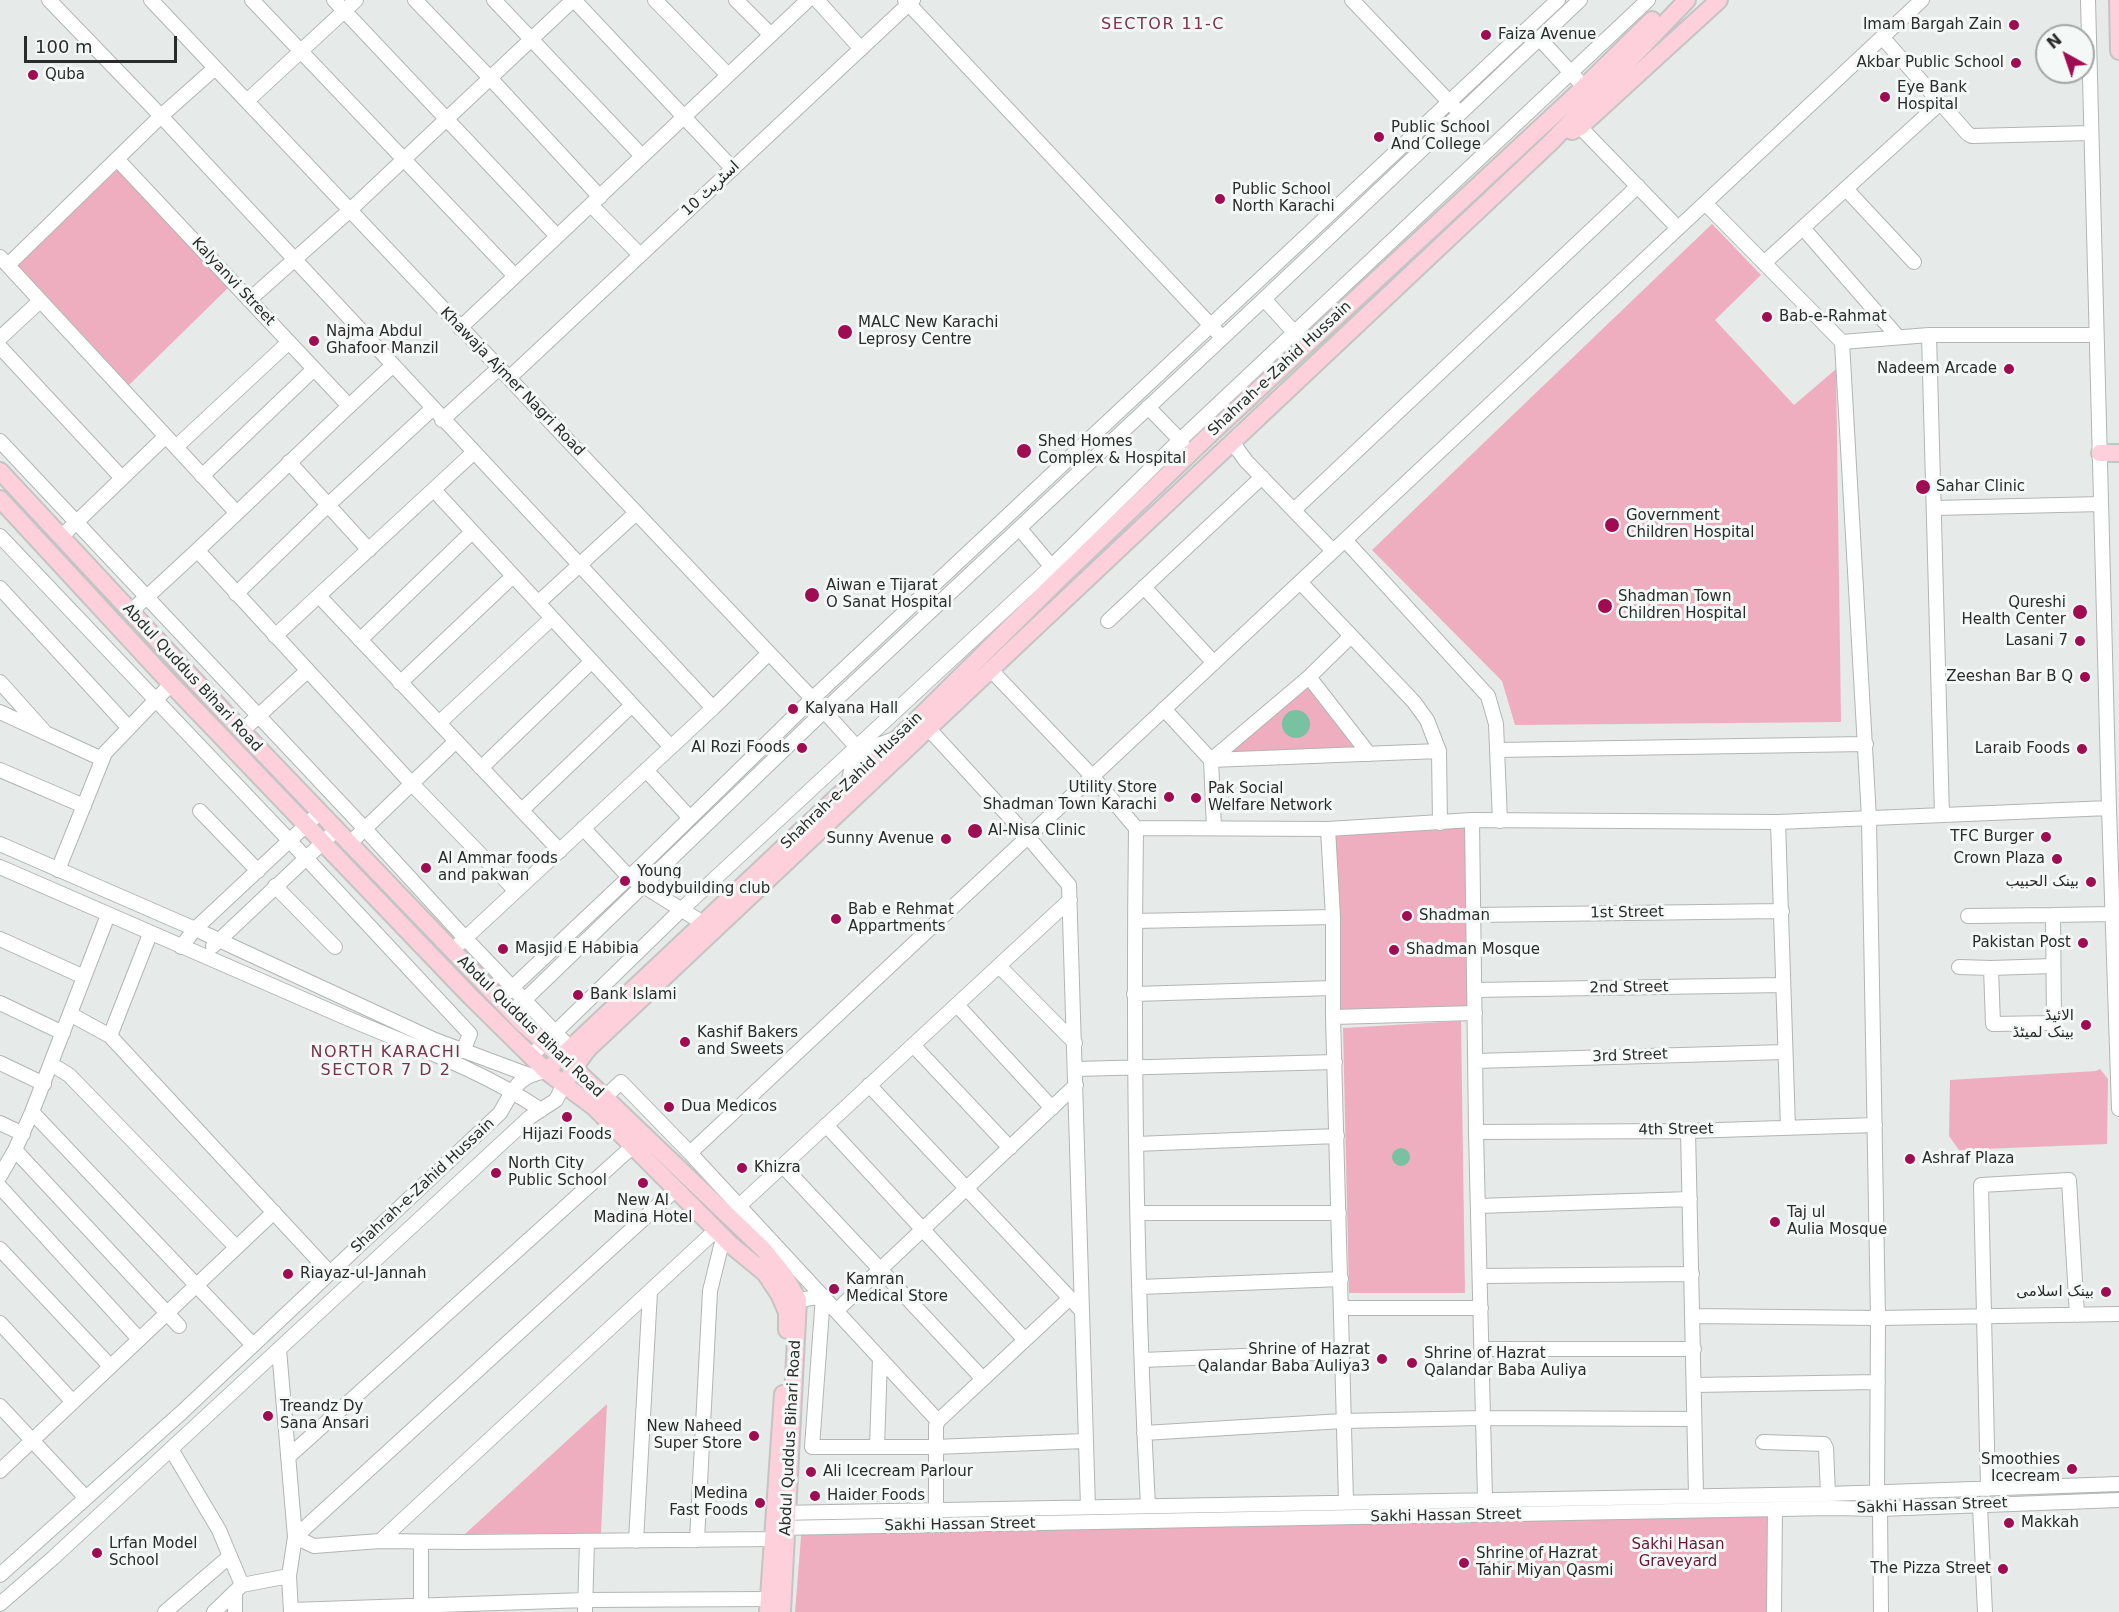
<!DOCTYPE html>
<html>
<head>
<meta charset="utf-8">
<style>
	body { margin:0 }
	#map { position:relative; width:2119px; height:1612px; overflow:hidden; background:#e6eae8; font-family:"DejaVu Sans",sans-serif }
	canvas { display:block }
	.north { position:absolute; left:2035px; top:24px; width:60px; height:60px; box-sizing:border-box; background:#f4f8f6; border:2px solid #a3a6a5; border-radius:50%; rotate:320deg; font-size:16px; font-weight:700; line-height:24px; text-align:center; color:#2a2c2b }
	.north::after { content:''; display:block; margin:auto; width:21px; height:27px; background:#a00c51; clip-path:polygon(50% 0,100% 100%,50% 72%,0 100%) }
	.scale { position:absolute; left:24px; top:36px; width:153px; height:27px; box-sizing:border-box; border:3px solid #2a2c2b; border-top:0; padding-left:8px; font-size:18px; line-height:21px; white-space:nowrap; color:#2a2c2b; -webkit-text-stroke:4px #f4f8f6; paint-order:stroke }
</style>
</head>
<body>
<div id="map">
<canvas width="2119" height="1612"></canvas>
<div class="north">N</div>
<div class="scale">100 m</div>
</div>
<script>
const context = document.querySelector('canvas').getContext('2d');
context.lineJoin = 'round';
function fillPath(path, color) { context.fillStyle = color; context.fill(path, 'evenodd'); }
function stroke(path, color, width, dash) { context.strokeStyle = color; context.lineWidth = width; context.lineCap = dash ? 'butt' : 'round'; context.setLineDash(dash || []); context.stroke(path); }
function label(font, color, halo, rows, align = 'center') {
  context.font = font + ' "DejaVu Sans","Noto Naskh Arabic",sans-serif'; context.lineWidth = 6; context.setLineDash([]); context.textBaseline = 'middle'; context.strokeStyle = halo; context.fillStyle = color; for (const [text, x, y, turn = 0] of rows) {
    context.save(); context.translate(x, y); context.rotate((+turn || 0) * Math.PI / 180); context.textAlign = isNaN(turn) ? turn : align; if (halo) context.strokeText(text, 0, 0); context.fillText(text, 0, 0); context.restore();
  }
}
fillPath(new Path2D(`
	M117,170l112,117 -100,98 -111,-120z
	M1712,224l49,51 -46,45 79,85 42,-36 5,353 -326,3 -13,-44 -130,-131z
	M1309,677l60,77 -158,6z
	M1472,820l3,193 -142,4 -5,-188z
	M1461,1021l4,272h-116l-6,-265z
	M2100,1069l8,10 -1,65 -148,6 -10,-14 1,-56 146,-9z
	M607,1404l-6,129 -136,1z
	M1775,1493l-1,119h-979l8,-100z`), '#efaebf');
fillPath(new Path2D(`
	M1282 724a14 14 0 1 1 28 0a14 14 0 1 1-28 0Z
	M1392 1157a9 9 0 1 1 18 0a9 9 0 1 1-18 0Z`), '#78c2a1');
const minor = new Path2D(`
	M49,0l112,116 552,592
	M151,0l673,711 48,53
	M252,0l262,275
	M334,0l223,236
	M415,0l76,79 109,118
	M494,0l148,156
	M574,0l159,169
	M655,0l73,75
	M736,0l35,35
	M817,0l44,49
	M905,0l312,332
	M1352,0l103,108
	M2088,0l21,808 10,301
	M1882,37l86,97 4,2 119,-3
	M1539,38l45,49
	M247,101l109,-101
	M1580,127l98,101
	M117,159l232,247
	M1846,189l68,73
	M1705,203l137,139 27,476 9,500 -1,174 3,17 1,103
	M591,205l49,50
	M1803,228l95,109
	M0,257l236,255
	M1764,263l176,-160
	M8,265l153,-149 54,-48
	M1264,299l37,41
	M249,300l100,-89 224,-211
	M460,328l348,-328
	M1929,335l13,480
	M0,338l40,-37
	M1842,342l87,-7h167
	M0,347l122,131
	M509,378l404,-378
	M1148,407l32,33 4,8
	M442,420l57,-52
	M0,441l365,388 100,109 111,116
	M1233,443l13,18 87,90
	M176,447l113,-105
	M289,462l80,88
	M202,476l112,-107
	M434,490l237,257
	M1935,508l166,-4
	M1294,510l344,-324
	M1020,529l37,44
	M0,536l306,322 164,176 -7,17
	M61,537l105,-101
	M1345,540l143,156 8,28 4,97
	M198,551l214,233 104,107
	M1300,582l114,120 13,18 12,31 1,72
	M1144,587l70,76
	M0,588l129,140
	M236,594l92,-89 104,-96
	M319,596l241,255
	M538,603l98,-90
	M130,612c90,-80 174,-165 262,-246
	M1108,621l154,-144
	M275,636l198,-183
	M360,640l112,-108
	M990,669l102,107 44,52 192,1 144,-9 306,2 331,-14
	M1309,677l60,77
	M0,682l43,48
	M400,683l113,-107
	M1164,709l47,51 228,-9
	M0,712l102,47
	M439,723l113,-105
	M928,728l100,109 41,48 19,622
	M242,731l65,-60
	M856,747l19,-1 22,-8
	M1497,750l369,-6
	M481,768l111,-107
	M0,770l84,36
	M646,770l44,48
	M847,789l9,-42
	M522,810l110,-105
	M200,811l58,60
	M1472,820l4,312 9,367
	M1778,822l10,306
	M583,828l46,49 74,46
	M1136,828c-3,226 0,452 12,678
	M1214,828l-3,-68 98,-83 42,-41
	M1328,829l5,88v100l13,485
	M0,844l195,85 240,111 94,35
	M349,844l107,-103
	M0,867c116,51 233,101 349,152 66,28 133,51 192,91
	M58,870l47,-117 66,-69
	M275,886l60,61
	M1473,915l309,-4
	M1968,916l85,-1
	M1135,921l198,-4
	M0,939l84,38
	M460,943l253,-235 55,-54
	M213,946l123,-116
	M181,947l14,-18 124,-116
	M999,966l76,77
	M1959,967l32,1 2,56 61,-1 -1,-108 59,-1
	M1991,968l62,-2
	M1474,990l309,-5
	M1134,994l199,-6
	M500,999l142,-134 170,-166 746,-699
	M0,1003l63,30
	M957,1005l95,103
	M512,1012l312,-301 440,-412 316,-299
	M70,1014l40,22 220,237
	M1333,1017l142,-4
	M110,1036l40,-102
	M913,1045l97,103
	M531,1056l151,-147 370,-343 128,-126 468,-440
	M1475,1061l310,-9
	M0,1063l44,21
	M51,1064l18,11 167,172
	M1076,1069l259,-7
	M869,1085l213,226
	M604,1098l17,-16 69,71 248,268 -2,5v84
	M32,1112l221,233
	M0,1123l23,11
	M826,1125l199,215
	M1688,1131l8,364
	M1476,1132l212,-1 187,-6
	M1136,1144l201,-8
	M15,1150l164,176
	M690,1153l1232,-1153
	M783,1166l200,213
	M0,1176l15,-26 17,-38 76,-197
	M0,1187l139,152
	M739,1206l331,-306
	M1478,1206l212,-7
	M1138,1213h201
	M0,1249l110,117
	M1480,1276l212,-2
	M1140,1287l201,-8
	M788,1302l35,-6 -11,151h123l150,-6
	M1342,1308h139
	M836,1311l240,-226
	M1693,1316l185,2 241,-4
	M0,1323l73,79
	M279,1349l16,188 -6,39 2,36
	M1482,1349h212
	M1142,1360l201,-8
	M1694,1385l184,-3
	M0,1406l86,92
	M938,1421l132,-123
	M1144,1433l199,-12 139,-3 211,1
	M1763,1442l61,2 2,4 2,46
	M877,1447l3,-89
	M171,1449l48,81 23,55 47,-9
	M288,1457l345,-311
	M0,1471l274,-259
	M1988,1489l-7,-304 88,-5 8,135
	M1980,1506l5,106
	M777,1513l1051,-19 291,-10
	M777,1528l1055,-20 48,1 239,-9
	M295,1537l381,-348
	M295,1537l19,9 66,-5 83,1 310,-3
	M697,1540l13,-249 13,-53
	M380,1541l336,-311
	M636,1541l14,-249
	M0,1575l181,-162 319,-300c15,-25 16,-36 46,-42
	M235,1592v20
	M0,1604l53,-46 477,-441 26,-17 8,-16
	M291,1610l295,-10 183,-1
	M165,1612l65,-56
	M214,1612l28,-27
	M421,1612v-70
	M585,1612l2,-71
	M1774,1612l1,-103`);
const major = new Path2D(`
	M2118,0l1,51
	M1572,131l8,-4 139,-127
	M2100,453h19
	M0,471l242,260 281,293 52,45 188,180 21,26 14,25 -16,312
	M0,499l171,185 300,313 75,74 48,36 137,138 34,28 14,21 8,18v18
	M546,1071l326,-307 188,-186 146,-140 378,-351 68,-67
	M564,1084c9,-12 15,-25 25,-36l961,-905 137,-143
	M768,1612l15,-218`);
stroke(minor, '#b1b5b3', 16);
stroke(major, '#c3c4c4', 20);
stroke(minor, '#fff', 14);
stroke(major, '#fdd0dc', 16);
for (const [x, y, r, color] of [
	[2014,25,6,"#a00c51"],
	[1486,35,6,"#a00c51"],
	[2016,63,6,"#a00c51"],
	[33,75,6,"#a00c51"],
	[1885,97,6,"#a00c51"],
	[1379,137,6,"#a00c51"],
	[1220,199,6,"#a00c51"],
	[1767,317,6,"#a00c51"],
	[845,332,8,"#a00c51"],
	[314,341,6,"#a00c51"],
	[2009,369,6,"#a00c51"],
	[1024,451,8,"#a00c51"],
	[1923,487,8,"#a00c51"],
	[1612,525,8,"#a00c51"],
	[812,595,8,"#a00c51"],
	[1605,606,8,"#a00c51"],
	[2080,612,8,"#a00c51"],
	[2080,641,6,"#a00c51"],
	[2085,677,6,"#a00c51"],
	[793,709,6,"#a00c51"],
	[802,748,6,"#a00c51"],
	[2082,749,6,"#a00c51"],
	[1169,797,6,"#a00c51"],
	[1196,798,6,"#a00c51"],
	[975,831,8,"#a00c51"],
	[2046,837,6,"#a00c51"],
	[946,839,6,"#a00c51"],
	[2057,859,6,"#a00c51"],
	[426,868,6,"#a00c51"],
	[625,881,6,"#a00c51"],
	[2091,882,6,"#a00c51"],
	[1407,916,6,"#a00c51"],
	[836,919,6,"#a00c51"],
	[2083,943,6,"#a00c51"],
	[503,949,6,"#a00c51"],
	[1394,950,6,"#a00c51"],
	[578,995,6,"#a00c51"],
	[2086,1025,6,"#a00c51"],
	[685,1042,6,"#a00c51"],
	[669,1107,6,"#a00c51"],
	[567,1117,6,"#a00c51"],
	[1910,1159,6,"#a00c51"],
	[742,1168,6,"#a00c51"],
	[496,1173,6,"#a00c51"],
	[643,1183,6,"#a00c51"],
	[1775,1222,6,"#a00c51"],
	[288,1274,6,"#a00c51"],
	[834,1289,6,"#a00c51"],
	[2106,1292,6,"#a00c51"],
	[1382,1359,6,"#a00c51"],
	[1412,1363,6,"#a00c51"],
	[268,1416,6,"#a00c51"],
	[754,1436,6,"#a00c51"],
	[2072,1469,6,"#a00c51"],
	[811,1472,6,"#a00c51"],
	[815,1496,6,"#a00c51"],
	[760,1503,6,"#a00c51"],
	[2009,1523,6,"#a00c51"],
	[97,1553,6,"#a00c51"],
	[1464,1563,6,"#a00c51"],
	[2003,1569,6,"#a00c51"]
]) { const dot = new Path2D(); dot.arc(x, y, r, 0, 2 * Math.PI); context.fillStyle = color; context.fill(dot); stroke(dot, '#f4f8f6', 2); }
label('15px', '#2a2c2b', '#f4f8f6', [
	["Imam Bargah Zain",2002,25,"right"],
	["Faiza Avenue",1498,35],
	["Akbar Public School",2004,63,"right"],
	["Quba",45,75],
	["Eye Bank",1897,88],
	["Hospital",1897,105],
	["Public School",1391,128],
	["And College",1391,145],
	["Public School",1232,190],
	["North Karachi",1232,207],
	["Bab-e-Rahmat",1779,317],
	["MALC New Karachi",858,323],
	["Leprosy Centre",858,340],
	["Najma Abdul",326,332],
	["Ghafoor Manzil",326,349],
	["Nadeem Arcade",1997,369,"right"],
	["Shed Homes",1038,442],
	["Complex & Hospital",1038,459],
	["Sahar Clinic",1936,487],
	["Government",1626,516],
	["Children Hospital",1626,533],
	["Aiwan e Tijarat",826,586],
	["O Sanat Hospital",826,603],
	["Shadman Town",1618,597],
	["Children Hospital",1618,614],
	["Qureshi",2066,603,"right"],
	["Health Center",2066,620,"right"],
	["Lasani 7",2068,641,"right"],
	["Zeeshan Bar B Q",2073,677,"right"],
	["Kalyana Hall",805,709],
	["Al Rozi Foods",790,748,"right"],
	["Laraib Foods",2070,749,"right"],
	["Utility Store",1157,788,"right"],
	["Shadman Town Karachi",1157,805,"right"],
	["Pak Social",1208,789],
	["Welfare Network",1208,806],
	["Al-Nisa Clinic",988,831],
	["TFC Burger",2034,837,"right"],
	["Sunny Avenue",934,839,"right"],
	["Al Ammar foods",438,859],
	["and pakwan",438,876],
	["Crown Plaza",2045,859,"right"],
	["Young",637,872],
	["bodybuilding club",637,889],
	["بينک الحبيب",2079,882,"right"],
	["Bab e Rehmat",848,910],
	["Appartments",848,927],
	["Shadman",1419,916],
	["Pakistan Post",2071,943,"right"],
	["Masjid E Habibia",515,949],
	["Shadman Mosque",1406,950],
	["Bank lslami",590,995],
	["الائیڈ",2074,1016,"right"],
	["بینک لمیٹڈ",2074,1033,"right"],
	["Kashif Bakers",697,1033],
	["and Sweets",697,1050],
	["Dua Medicos",681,1107],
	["Hijazi Foods",567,1135,"center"],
	["Ashraf Plaza",1922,1159],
	["North City",508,1164],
	["Public School",508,1181],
	["Khizra",754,1168],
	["New Al",643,1201,"center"],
	["Madina Hotel",643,1218,"center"],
	["Taj ul",1787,1213],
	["Aulia Mosque",1787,1230],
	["Riayaz-ul-Jannah",300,1274],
	["Kamran",846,1280],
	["Medical Store",846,1297],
	["بینک اسلامی",2094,1292,"right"],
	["Shrine of Hazrat",1370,1350,"right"],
	["Qalandar Baba Auliya3",1370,1367,"right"],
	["Shrine of Hazrat",1424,1354],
	["Qalandar Baba Auliya",1424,1371],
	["Treandz Dy",280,1407],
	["Sana Ansari",280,1424],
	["New Naheed",742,1427,"right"],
	["Super Store",742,1444,"right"],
	["Smoothies",2060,1460,"right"],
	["Icecream",2060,1477,"right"],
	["Ali Icecream Parlour",823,1472],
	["Medina",748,1494,"right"],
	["Fast Foods",748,1511,"right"],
	["Haider Foods",827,1496],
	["Makkah",2021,1523],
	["Lrfan Model",109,1544],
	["School",109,1561],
	["Shrine of Hazrat",1476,1554],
	["Tahir Miyan Qasmi",1476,1571],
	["The Pizza Street",1991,1569,"right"]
], 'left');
label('15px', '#2a2c2b', '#f4f8f6', [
	["اسٹریٹ 10",711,189,-43],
	["Kalyanvi Street",233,282,47],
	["Shahrah-e-Zahid Hussain",1280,369,-43],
	["Khawaja Ajmer Nagri Road",512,382,46],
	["Abdul Quddus Bihari Road",192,678,47],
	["Shahrah-e-Zahid Hussain",852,781,-44],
	["1st Street",1627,913,-1],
	["2nd Street",1629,988,-1],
	["Abdul Quddus Bihari Road",530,1027,44],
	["3rd Street",1630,1056,-2],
	["4th Street",1676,1130,-1],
	["Shahrah-e-Zahid Hussain",423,1186,-43],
	["Abdul Quddus Bihari Road",791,1438,-87],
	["Sakhi Hassan Street",1932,1506,-2],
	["Sakhi Hassan Street",1446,1516,-1],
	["Sakhi Hassan Street",960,1525,-1]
]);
label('15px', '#6a1737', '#f4f8f6', [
	["Sakhi Hasan",1678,1545],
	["Graveyard",1678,1562]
]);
context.letterSpacing = '1.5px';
label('16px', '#79334a', '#f4f8f6', [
	["SECTOR 11-C",1163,25],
	["NORTH KARACHI",386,1053],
	["SECTOR 7 D 2",386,1071]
]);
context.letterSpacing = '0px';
</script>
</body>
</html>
